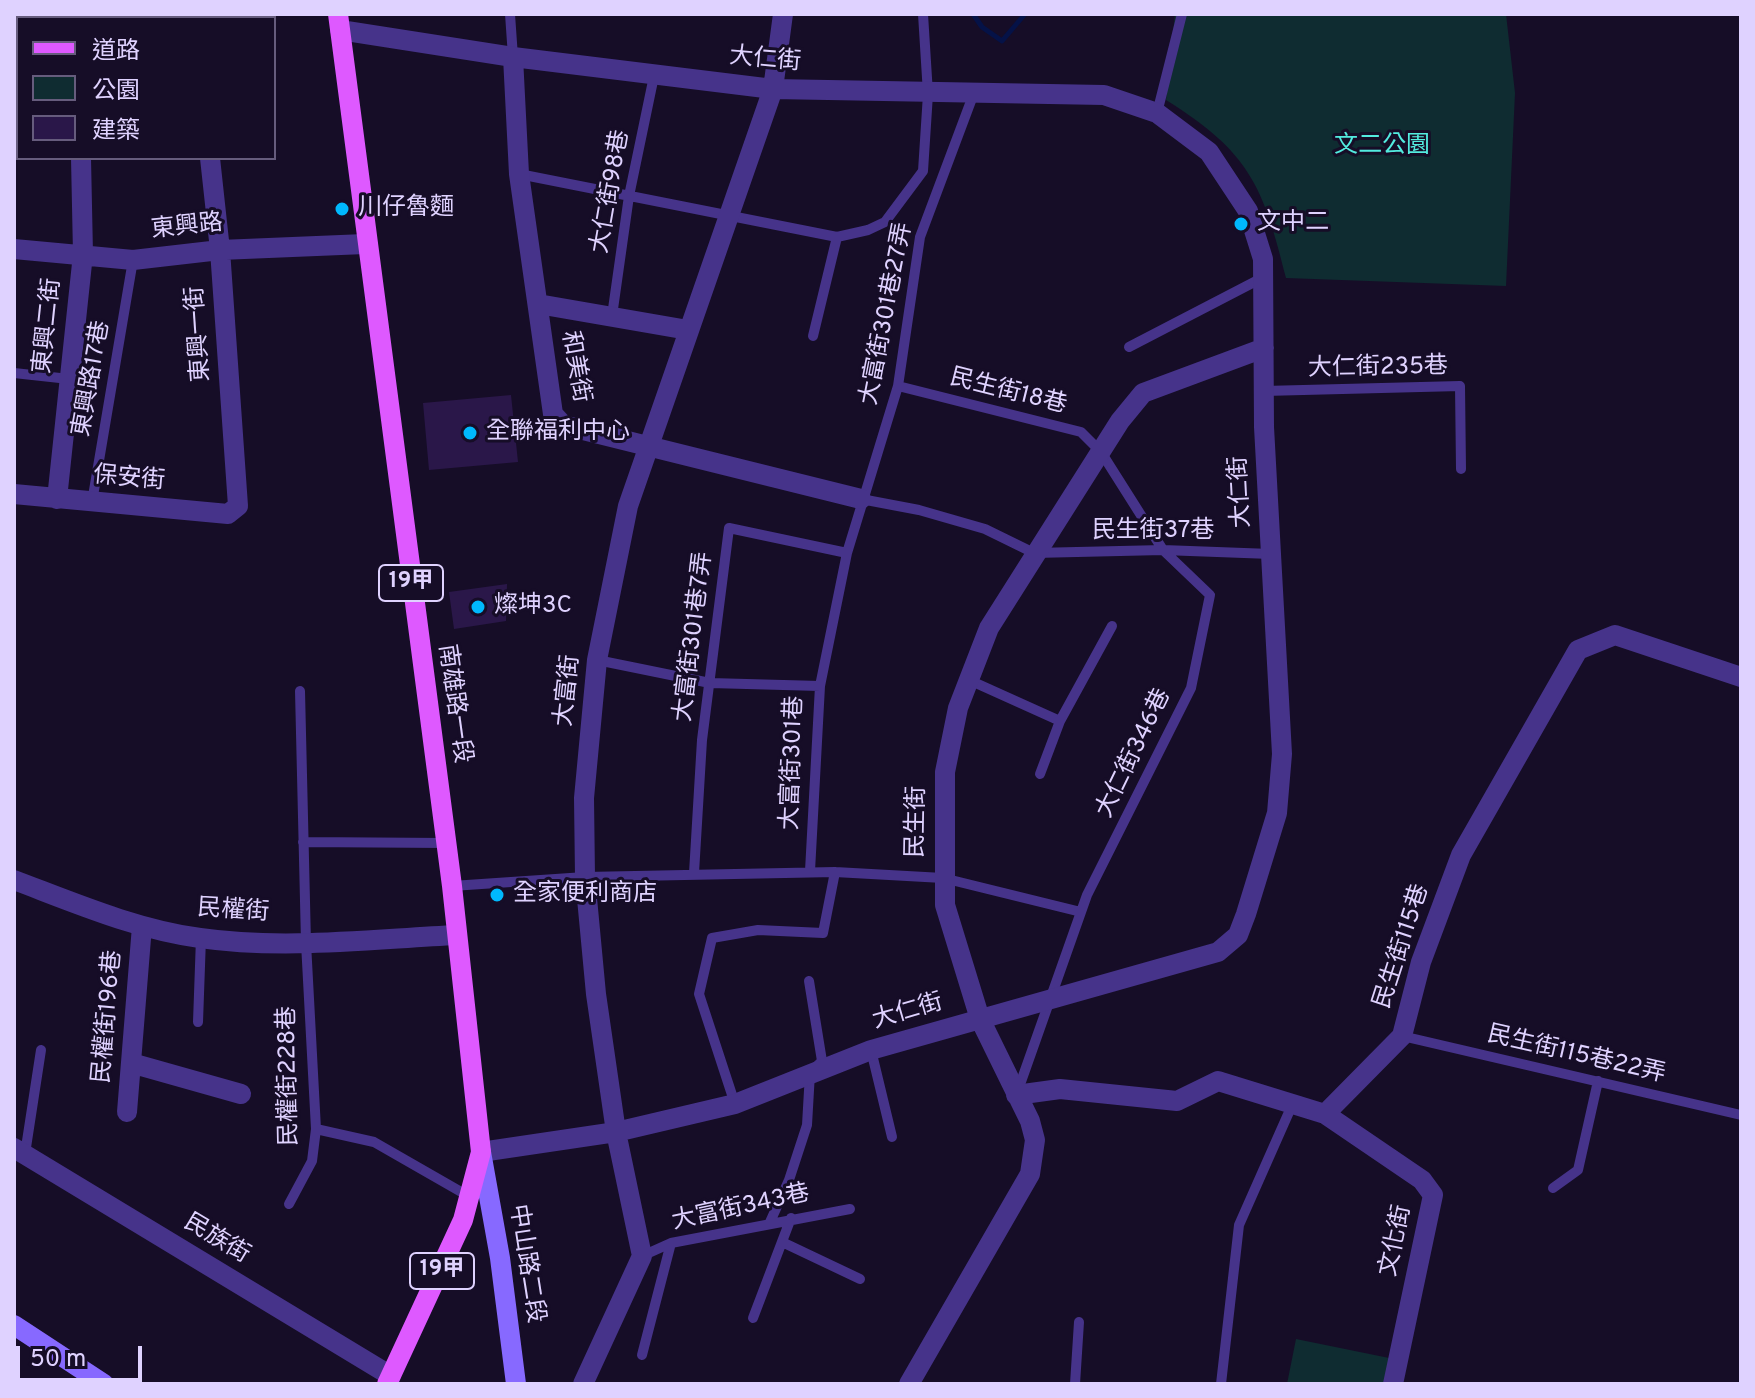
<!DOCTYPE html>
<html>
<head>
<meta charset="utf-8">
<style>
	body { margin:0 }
	#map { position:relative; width:1755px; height:1398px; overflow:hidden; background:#160d27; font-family:Overpass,"Noto Sans TC",sans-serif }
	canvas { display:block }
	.frame { position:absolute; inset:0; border:16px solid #dfd2ff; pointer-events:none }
	.legend { position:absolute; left:16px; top:16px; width:260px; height:144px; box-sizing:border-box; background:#160d27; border:2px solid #665c7d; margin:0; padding:10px 14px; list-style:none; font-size:24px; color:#dfd2ff }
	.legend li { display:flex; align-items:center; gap:16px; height:40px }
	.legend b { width:40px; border:2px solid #665c7d }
	.scale { position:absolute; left:16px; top:1346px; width:126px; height:36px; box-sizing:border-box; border:4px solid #dfd2ff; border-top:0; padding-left:10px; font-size:24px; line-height:28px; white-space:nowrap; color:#dfd2ff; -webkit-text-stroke:6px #160d27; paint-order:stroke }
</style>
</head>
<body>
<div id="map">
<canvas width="1755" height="1398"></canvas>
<div class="frame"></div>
<ul class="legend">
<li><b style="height:10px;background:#de59ff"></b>道路</li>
<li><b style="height:22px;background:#0f2c31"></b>公園</li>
<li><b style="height:22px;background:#2a1749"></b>建築</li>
</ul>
<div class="scale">50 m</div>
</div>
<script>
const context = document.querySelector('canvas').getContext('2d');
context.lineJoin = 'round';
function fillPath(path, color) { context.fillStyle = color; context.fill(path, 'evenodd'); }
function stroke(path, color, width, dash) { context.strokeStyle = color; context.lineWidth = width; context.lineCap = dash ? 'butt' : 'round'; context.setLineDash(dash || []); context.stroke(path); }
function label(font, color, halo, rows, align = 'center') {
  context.font = font + ' Overpass,"Noto Sans TC",sans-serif'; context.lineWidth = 6; context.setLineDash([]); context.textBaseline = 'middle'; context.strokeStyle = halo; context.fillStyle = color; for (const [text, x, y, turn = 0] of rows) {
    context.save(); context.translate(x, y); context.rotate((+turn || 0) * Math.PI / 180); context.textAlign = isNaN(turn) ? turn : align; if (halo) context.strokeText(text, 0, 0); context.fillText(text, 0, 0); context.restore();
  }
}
fillPath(new Path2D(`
	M1175,14h331l9,79 -9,193 -220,-8c-23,-93 -37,-126 -120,-178z
	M1296,1339l98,20 -5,25h-102z`), '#0f2c31');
stroke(new Path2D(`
	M973,14l9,13 20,14 23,-27`), '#051247', 5);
fillPath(new Path2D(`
	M511,395l7,67 -89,8 -6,-67z
	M507,584l-1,37 -52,8 -5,-37z`), '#2a1749');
stroke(new Path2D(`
	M510,14l3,43
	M178,18l1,-4
	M14,40h4
	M1157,113l25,-99
	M14,130h4
	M519,174l318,63 31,-7 17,-8 38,-51 5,-77 -5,-80
	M612,316l17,-120 25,-120
	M813,336l24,-99
	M1129,347l133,-69
	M14,373l55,6
	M898,386l183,46 20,20 62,98 47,45 -19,93 -104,207 -70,198
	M1264,391l196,-5 1,83
	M861,499l58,11 66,19 49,24 129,-3 108,4
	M92,502l41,-242
	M597,660l113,23 110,3 -10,185
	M969,680l91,41 52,-95
	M820,686l27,-133 51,-167 22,-149 54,-144
	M1040,774l20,-53
	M303,842l143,1
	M694,873l8,-133 27,-212 118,25
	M452,886l133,-9 250,-5 108,6 138,34
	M198,1022l3,-84
	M1402,1036l339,79
	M871,1050l21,87
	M735,1104l-36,-110 13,-56 46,-8 65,3 12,-61
	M316,1129l58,13 96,55
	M25,1154l16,-104
	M1553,1188l25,-18 20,-89
	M289,1204l23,-43 4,-32 -10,-186 -6,-252
	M770,1222l19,-42 18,-55 3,-52 12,-12 -13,-80
	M782,1242l78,37
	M642,1256l29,-13 179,-34
	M753,1318l38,-100
	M642,1355l29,-112
	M1075,1384l4,-62
	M1221,1384l18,-159 54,-122`), '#46338a', 10);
stroke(new Path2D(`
	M76,14v4
	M194,14v4
	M340,30l173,27 260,32 331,6 53,18 52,39 39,59 15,48 1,168 18,327 -5,59 -31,101 -8,21 -20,17 -347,98 -136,54 -119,28 -135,20
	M513,57l6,117 34,240 10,11 298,74
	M14,249l119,11 87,-10 145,-6
	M538,304l150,26
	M14,494l214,20 10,-8 -18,-256 -10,-92
	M57,499l26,-245 -2,-96
	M14,880c61,23 121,49 186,58 84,12 172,1 257,-3
	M131,1063l110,31
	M1016,1095l44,-6 117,12 41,-20 107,33 97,66 11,15 -40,189
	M127,1112l15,-186
	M1325,1114l77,-78 19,-74 40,-107 117,-205 37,-15 126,42
	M14,1148l377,228
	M583,1384l59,-128 -26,-124 -20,-138 -11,-117 -1,-79 13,-138 31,-154 145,-417 10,-75
	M909,1384l121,-210 5,-34 -5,-19 -50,-102 -35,-114v-133l13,-64 31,-80 131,-207 23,-28 121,-45`), '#46338a', 20);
stroke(new Path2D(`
	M481,1152l19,106 16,126
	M14,1325l90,59`), '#8769ff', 20);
stroke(new Path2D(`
	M338,14l114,872 29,266 -18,68 -76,164`), '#de59ff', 20);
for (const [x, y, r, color] of [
	[342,209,8,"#00b8fd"],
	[1241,224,8,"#00b8fd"],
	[470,433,8,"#00b8fd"],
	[478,607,8,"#00b8fd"],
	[497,895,8,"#00b8fd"]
]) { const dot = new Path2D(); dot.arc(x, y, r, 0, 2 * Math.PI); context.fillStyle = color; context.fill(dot); stroke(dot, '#160d27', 3); }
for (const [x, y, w] of [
	[411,583,64],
	[442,1271,64]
]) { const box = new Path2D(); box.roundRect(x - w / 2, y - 18, w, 36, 6); context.fillStyle = '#160d27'; context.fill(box); stroke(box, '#dfd2ff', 2); }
label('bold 22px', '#dfd2ff', null, [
	["19甲",411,583],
	["19甲",442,1271]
]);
label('24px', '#dfd2ff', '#160d27', [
	["大仁街",765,61,5],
	["大仁街98巷",612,192,-80],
	["東興路",187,228,-6],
	["大富街301巷27弄",888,314,-79],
	["東興二街",49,326,-84],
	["東興一街",200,334,-94],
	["和美街",574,367,80],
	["大仁街235巷",1378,369,-1],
	["東興路17巷",93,379,-80],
	["民生街18巷",1008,393,14],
	["保安街",129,480,5],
	["大仁街",1242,492,-93],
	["民生街37巷",1153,532],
	["大富街301巷7弄",695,637,-83],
	["大富街",569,691,-84],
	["南雄路一段",453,704,82],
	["大仁街346巷",1135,754,-64],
	["大富街301巷",794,763,-88],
	["民生街",918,822,-89],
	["民權街",233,912,4],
	["民生街115巷",1403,947,-72],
	["大仁街",908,1013,-16],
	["民權街196巷",109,1017,-85],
	["民生街115巷22弄",1576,1056,13],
	["民權街228巷",290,1076,-91],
	["大富街343巷",741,1209,-12],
	["民族街",216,1240,31],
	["文化街",1397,1241,-78],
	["中山路二段",525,1264,81]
]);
label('24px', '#53ebdf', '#160d27', [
	["文二公園",1382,147]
]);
label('24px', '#dfd2ff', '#160d27', [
	["川仔魯麵",358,209],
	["文中二",1257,224],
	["全聯福利中心",486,433],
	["燦坤3C",494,607],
	["全家便利商店",513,895]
], 'left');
</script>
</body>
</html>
